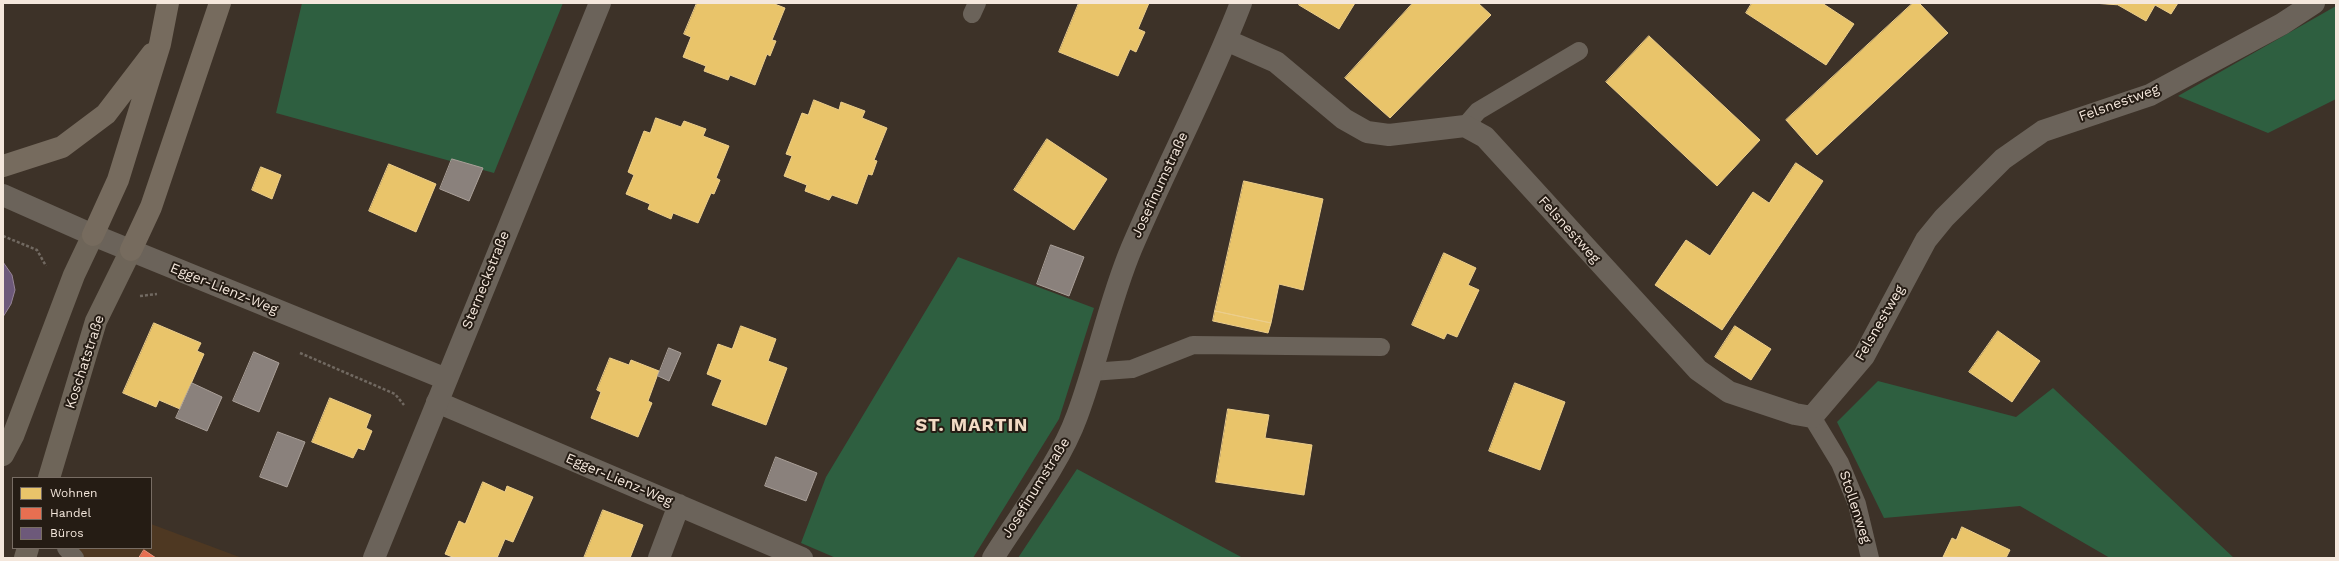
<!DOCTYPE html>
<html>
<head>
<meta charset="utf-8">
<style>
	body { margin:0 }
	#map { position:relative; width:2339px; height:561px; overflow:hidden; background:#3d3228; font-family:"Work Sans",sans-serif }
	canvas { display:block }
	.frame { position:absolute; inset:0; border:4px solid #f4e7dc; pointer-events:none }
	.legend { position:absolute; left:12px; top:477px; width:140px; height:72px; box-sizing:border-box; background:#251c14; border:1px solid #786d64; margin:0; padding:5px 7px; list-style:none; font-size:12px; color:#f4e7dc }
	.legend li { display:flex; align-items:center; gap:8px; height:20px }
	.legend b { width:20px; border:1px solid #786d64 }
</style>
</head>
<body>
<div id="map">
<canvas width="2339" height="561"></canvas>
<div class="frame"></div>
<ul class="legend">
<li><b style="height:11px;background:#e9c46a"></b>Wohnen</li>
<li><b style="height:11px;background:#e76f51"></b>Handel</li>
<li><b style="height:11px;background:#6d597a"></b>Büros</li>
</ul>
</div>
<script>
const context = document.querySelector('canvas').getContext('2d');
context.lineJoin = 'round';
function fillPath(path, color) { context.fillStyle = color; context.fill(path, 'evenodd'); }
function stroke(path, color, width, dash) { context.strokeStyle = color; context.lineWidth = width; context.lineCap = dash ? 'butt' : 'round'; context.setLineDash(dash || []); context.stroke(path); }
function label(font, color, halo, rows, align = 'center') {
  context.font = font + ' "Work Sans",sans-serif'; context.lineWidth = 4; context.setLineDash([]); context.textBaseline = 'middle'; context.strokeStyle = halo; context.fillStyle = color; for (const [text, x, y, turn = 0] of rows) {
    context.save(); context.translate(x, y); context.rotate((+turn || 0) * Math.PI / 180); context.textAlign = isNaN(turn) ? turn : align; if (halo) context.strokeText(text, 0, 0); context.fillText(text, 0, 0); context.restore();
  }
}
fillPath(new Path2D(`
	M151,524l91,34h-170l4,-10h75z`), '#4e3822');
fillPath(new Path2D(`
	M302,3h261l-69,170 -218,-60z
	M2336,6v93l-68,34 -90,-37z
	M958,257l136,51 -35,111 -86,139h-137l-35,-15 25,-66z
	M1878,381l138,36 37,-29 181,170h-124l-90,-52 -136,12 -47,-96z
	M1077,469l166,89h-225z`), '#2e5f40');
const homes = new Path2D(`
	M697,3h75l13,5 -13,32 4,1 -6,15 -3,-2 -12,31 -25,-10 -2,5 -24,-9 2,-5 -23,-9 8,-20 -7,-3z
	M1079,3h70l-11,26 7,3 -9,20 -6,-3 -12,27 -59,-24z
	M1300,3h55l-16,26 -40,-24z
	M1413,3h65l13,12 -101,103 -45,-40z
	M1752,3h70l32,21 -28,41 -80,-52z
	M1913,3h6l29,30 -131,122 -31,-35z
	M2093,3h85l-7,11 -16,-9 -9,16 -28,-16z
	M1649,36l111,104 -43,46 -111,-104z
	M814,100l25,10 2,-8 24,9 -3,7 25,10 -13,32 3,1 -5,14 -4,-1 -11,30 -25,-9 -3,5 -24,-9 2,-6 -23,-9 8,-20 -6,-2 16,-41 6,2z
	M656,118l25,9 3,-6 22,8 -3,7 26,10 -13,32 4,2 -6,14 -3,-1 -13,30 -25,-10 -2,6 -23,-10 2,-5 -24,-10 8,-19 -6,-3 16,-41 6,2z
	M1047,139l60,40 -33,51 -60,-40z
	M1796,163l27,18 -101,149 -67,-45 31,-45 24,16 43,-64 16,11z
	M389,164l47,20 -20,48 -47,-21z
	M261,167l20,8 -9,24 -20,-9z
	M1244,181l79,18 -20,91 -24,-6 -8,39 -56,-12z
	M1444,253l32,15 -8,17 11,5 -22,47 -10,-4 -3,6 -32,-14z
	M1215,311l56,12 -3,10 -55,-12z
	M154,323l47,20 -4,8 7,3 -24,55 -21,-9 -3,7 -33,-14z
	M741,326l35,13 -8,22 19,7 -21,57 -54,-20 10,-25 -15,-6 11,-30 14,5z
	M1735,326l36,23 -20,31 -36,-23z
	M1998,331l42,30 -28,41 -43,-30z
	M610,358l19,7 2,-5 28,11 -11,30 4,2 -14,34 -47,-19 10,-26 -4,-2z
	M1515,383l50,19 -25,68 -51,-19z
	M330,398l41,17 -5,13 6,3 -8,19 -6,-2 -5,10 -41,-16z
	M1228,409l41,6 -4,23 47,7 -8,50 -88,-13z
	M483,482l22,10 2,-6 26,11 -20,45 -8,-3 -8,19h-42l-10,-4 14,-33 6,3z
	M603,510l40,15 -13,33h-46z
	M1962,527l48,23 -4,8 -63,-1 9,-19 4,2z`);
fillPath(homes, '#e9c46a');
stroke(homes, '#ecce8c', 1);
const shops = new Path2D(`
	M144,550l12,8h-17z`);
fillPath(shops, '#e76f51');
stroke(shops, '#eb937b', 1);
const offices = new Path2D(`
	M3,262l9,13 3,15 -4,14 -8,13z`);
fillPath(offices, '#6d597a');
stroke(offices, '#968497', 1);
const industry = new Path2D(`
	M452,159l31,9 -14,33 -29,-12z
	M1051,245l33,12 -15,39 -32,-12z
	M669,348l12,5 -12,28 -11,-5z
	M254,352l25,11 -20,49 -26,-11z
	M192,383l30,14 -15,34 -31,-13z
	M278,432l27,10 -18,45 -27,-10z
	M776,457l41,16 -11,28 -41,-15z`);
fillPath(industry, '#8a817c');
stroke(industry, '#aaa099', 1);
stroke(new Path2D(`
	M3,236l34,14 9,16
	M140,296l17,-2
	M300,353l95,41 9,11`), '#716961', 2.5, [3, 2]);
stroke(new Path2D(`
	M972,14l5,-11
	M1465,126l13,-15 101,-60
	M1092,372l40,-3 61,-24 188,2
	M1812,417l28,46 17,41 13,54
	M66,548l9,10`), '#6b635a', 18);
stroke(new Path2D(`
	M1226,40l50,22 68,57 23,13 22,3 76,-9 20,11 213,233 31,22 66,22 17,3 52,-61 62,-116 18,-22 59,-59 40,-28 107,-36 132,-71 32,-21
	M437,402l365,156
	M659,558l20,-53
	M993,558c27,-43 67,-95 84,-142 21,-56 32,-115 55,-169 35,-82 77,-161 109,-244`), '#6b635a', 22);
stroke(new Path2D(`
	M3,195l90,40 353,144
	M374,558l226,-555`), '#6b635a', 22);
stroke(new Path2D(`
	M3,455l10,-19 61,-161 19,-40
	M49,478l47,-157 35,-71
	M25,558l3,-10`), '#6e6559', 22);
stroke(new Path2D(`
	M3,166l59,-19 44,-33 46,-60
	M93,235l25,-55 42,-136 8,-41
	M131,250l20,-43 69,-204`), '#766b5e', 22);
label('14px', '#f4e7dc', '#251c14', [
	["Felsnestweg",2119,103,-20],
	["Josefinumstraße",1160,185,-65],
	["Felsnestweg",1569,230,48],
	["Sterneckstraße",486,280,-68],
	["Egger-Lienz-Weg",224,289,22],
	["Felsnestweg",1880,323,-60],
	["Koschatstraße",85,362,-72],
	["Egger-Lienz-Weg",619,480,23],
	["Josefinumstraße",1036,488,-58],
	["Stollenweg",1855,507,72]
]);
context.letterSpacing = '1px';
label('bold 18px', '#f2dac4', '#251c14', [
	["ST. MARTIN",972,426]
]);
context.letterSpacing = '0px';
</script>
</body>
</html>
